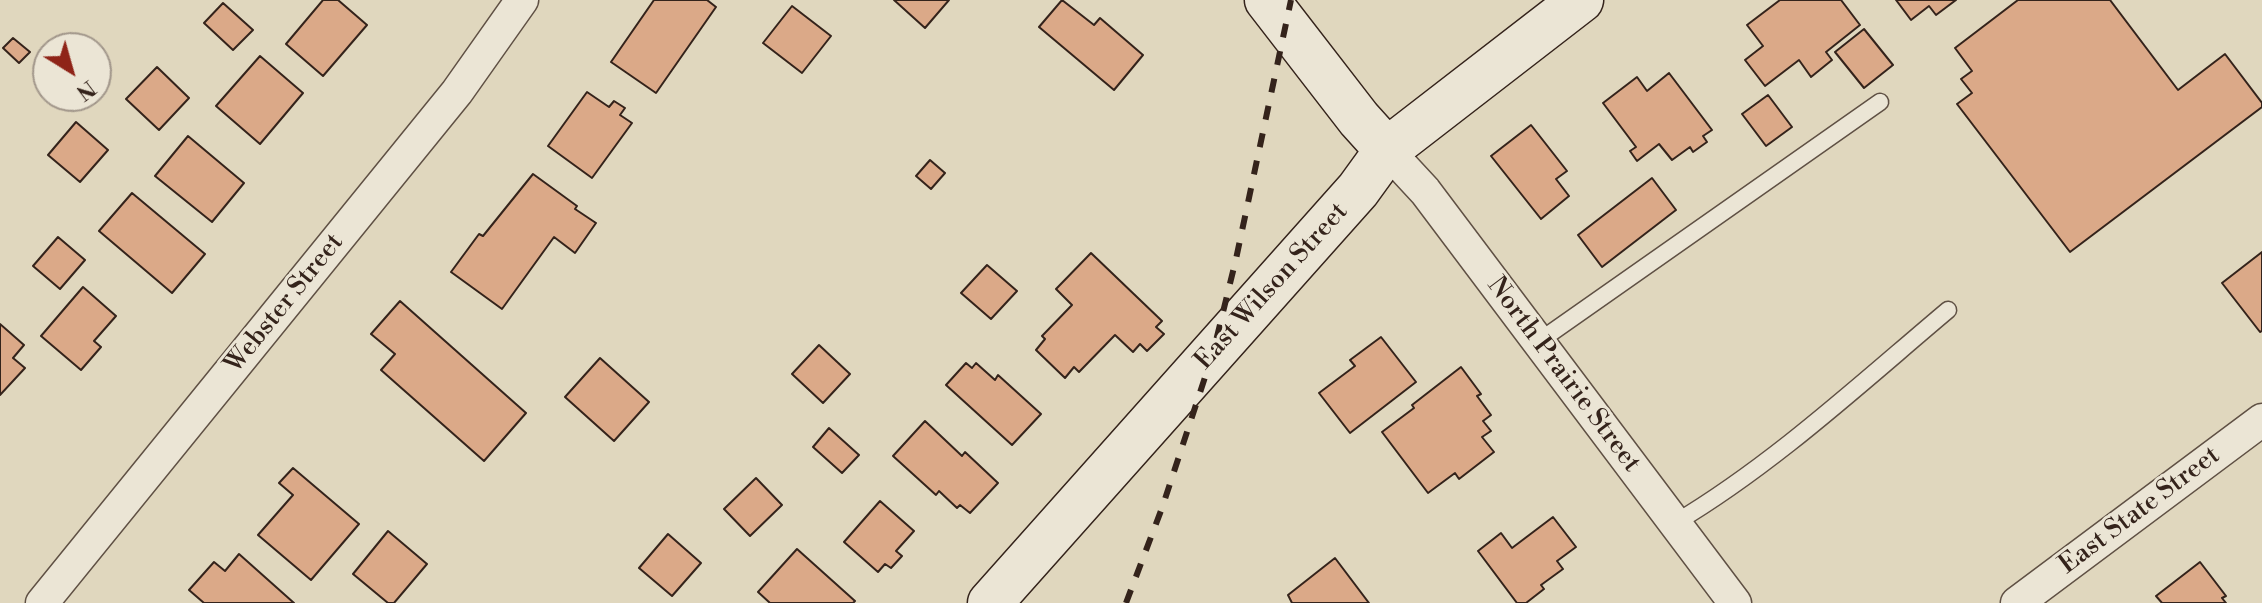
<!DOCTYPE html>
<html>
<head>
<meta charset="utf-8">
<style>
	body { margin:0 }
	#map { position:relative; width:2262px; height:603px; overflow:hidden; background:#e0d7be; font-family:"Libre Bodoni",serif }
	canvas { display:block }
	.north { position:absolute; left:32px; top:32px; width:80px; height:80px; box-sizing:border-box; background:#ebe5d5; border:2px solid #a2978b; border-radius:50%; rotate:143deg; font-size:22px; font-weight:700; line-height:32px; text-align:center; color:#34231b }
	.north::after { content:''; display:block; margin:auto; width:28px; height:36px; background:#8f2418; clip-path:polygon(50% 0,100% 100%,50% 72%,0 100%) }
</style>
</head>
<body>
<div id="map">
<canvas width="2262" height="603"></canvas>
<div class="north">N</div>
</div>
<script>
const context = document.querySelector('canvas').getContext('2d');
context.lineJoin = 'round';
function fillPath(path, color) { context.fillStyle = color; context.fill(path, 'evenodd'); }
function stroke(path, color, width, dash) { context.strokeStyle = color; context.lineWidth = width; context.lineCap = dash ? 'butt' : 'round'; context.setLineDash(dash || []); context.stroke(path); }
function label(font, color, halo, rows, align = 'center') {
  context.font = font + ' "Libre Bodoni",serif'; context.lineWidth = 6; context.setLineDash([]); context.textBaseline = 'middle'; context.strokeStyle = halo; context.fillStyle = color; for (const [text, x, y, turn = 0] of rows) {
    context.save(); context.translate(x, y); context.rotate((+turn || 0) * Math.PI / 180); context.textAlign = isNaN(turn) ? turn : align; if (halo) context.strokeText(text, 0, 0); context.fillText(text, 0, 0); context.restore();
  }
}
const building = new Path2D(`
	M323,0h15l29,25 -44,51 -37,-32z
	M654,0h53l9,7 -60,86 -45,-31z
	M894,0h55l-24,28z
	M1062,0l32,25 6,-7 43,37 -29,35 -75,-63z
	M1780,0h61l19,25 -34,27 6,8 -21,17 -12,-17 -34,26 -20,-26 18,-14 -16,-21z
	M1896,0h60l-20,15 -7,-9 -18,14z
	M2018,0h92l68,90 47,-36 37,49v4l-192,145 -113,-148 15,-11 -11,-14 11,-8 -17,-23z
	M223,3l30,27 -20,20 -29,-27z
	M792,6l39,30 -29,37 -39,-30z
	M1864,29l29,36 -29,23 -29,-36z
	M13,38l17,14 -11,11 -16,-15z
	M260,56l43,37 -43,51 -44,-38z
	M157,67l32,31 -30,32 -33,-31z
	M1669,73l43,57 -9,6 4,6 -14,10 -3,-5 -18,13 -13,-16 -22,17 -7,-10 6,-4 -33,-44 34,-26 10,14z
	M587,92l22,15 5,-6 11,7 -5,7 12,8 -40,55 -44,-32z
	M1768,95l24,32 -26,19 -24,-32z
	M76,122l32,28 -28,32 -32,-27z
	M1531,125l36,46 -11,8 13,17 -28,23 -50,-63z
	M188,136l56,47 -32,39 -57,-46z
	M930,160l15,13 -14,16 -15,-13z
	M533,174l44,32 -2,3 21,14 -21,30 -21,-16 -52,72 -51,-37 28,-38 4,2z
	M1652,178l24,32 -74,57 -24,-32z
	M132,193l73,61 -33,39 -73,-62z
	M58,237l27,23 -25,29 -27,-23z
	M2262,252v79l-2,1 -38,-49z
	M1091,253l71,68 -6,6 8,7 -17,17 -7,-7 -7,8 -18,-17 -36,37 -5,-5 -9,11 -29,-28 9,-11 -3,-3 30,-31 -16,-16z
	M987,265l30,26 -26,28 -30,-26z
	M83,287l33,29 -22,25 7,6 -20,23 -40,-34z
	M400,301l126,112 -42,48 -103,-91 14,-16 -24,-20z
	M0,324l24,21 -11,13 12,10 -25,27z
	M1381,337l35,45 -66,51 -31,-40 36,-27 -5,-6z
	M819,345l31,29 -27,29 -31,-29z
	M600,358l49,44 -35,39 -49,-44z
	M966,363l6,5 4,-5 19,17 3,-5 43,39 -29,31 -66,-60z
	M1461,367l20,27 -4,2 14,19 -8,6 8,10 -9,6 12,15 -35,27 -4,-6 -27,20 -46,-61 32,-24 -2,-3z
	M925,421l37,35 3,-4 33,31 -28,30 -10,-8 -3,3 -18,-17 -3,4 -43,-39z
	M829,428l30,27 -17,18 -29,-26z
	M293,468l66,56 -48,56 -53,-45 35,-40 -14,-12z
	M756,478l26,27 -32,31 -26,-27z
	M880,501l34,30 -18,20 6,5 -11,12 -6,-4 -7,8 -34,-30z
	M1553,517l23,30 -19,14 6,8 -22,16 3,4 -18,14h-9l-39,-52 23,-18 11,15z
	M388,531l39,33 -33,39h-6l-35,-29z
	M668,534l33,29 -29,33 -33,-28z
	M797,549l58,52 -2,2h-83l-12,-11z
	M239,554l55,49h-90l-15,-13 25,-28 11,9z
	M1335,558l34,45h-77l-4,-8z
	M2200,562l26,34 -4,2 4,5h-64l-6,-7z`);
fillPath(building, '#dba988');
stroke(building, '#34231b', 2);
const lane = new Path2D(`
	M1538,342l342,-240
	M1675,523c99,-59 185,-139 273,-213`);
const street = new Path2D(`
	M1387,150l38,41 310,412
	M42,603l415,-511 65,-92
	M2017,603l245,-183`);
const secondary = new Path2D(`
	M1267,0l92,119 28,31
	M990,603l368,-413 29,-40 194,-150`);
stroke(lane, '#5f5044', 19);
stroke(street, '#5f5044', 35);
stroke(secondary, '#34231b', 47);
stroke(lane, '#ebe5d5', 16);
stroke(street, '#ebe5d5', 32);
stroke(secondary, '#ebe5d5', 44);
stroke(new Path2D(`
	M1126,603l36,-95 51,-155 23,-94 55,-259`), '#34231b', 6, [14, 14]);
label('26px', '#34231b', '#ebe5d5', [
	["East Wilson Street",1272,287,-48],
	["Webster Street",285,304,-51],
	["North Prairie Street",1563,375,53],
	["East State Street",2140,511,-37]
]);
</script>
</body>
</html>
